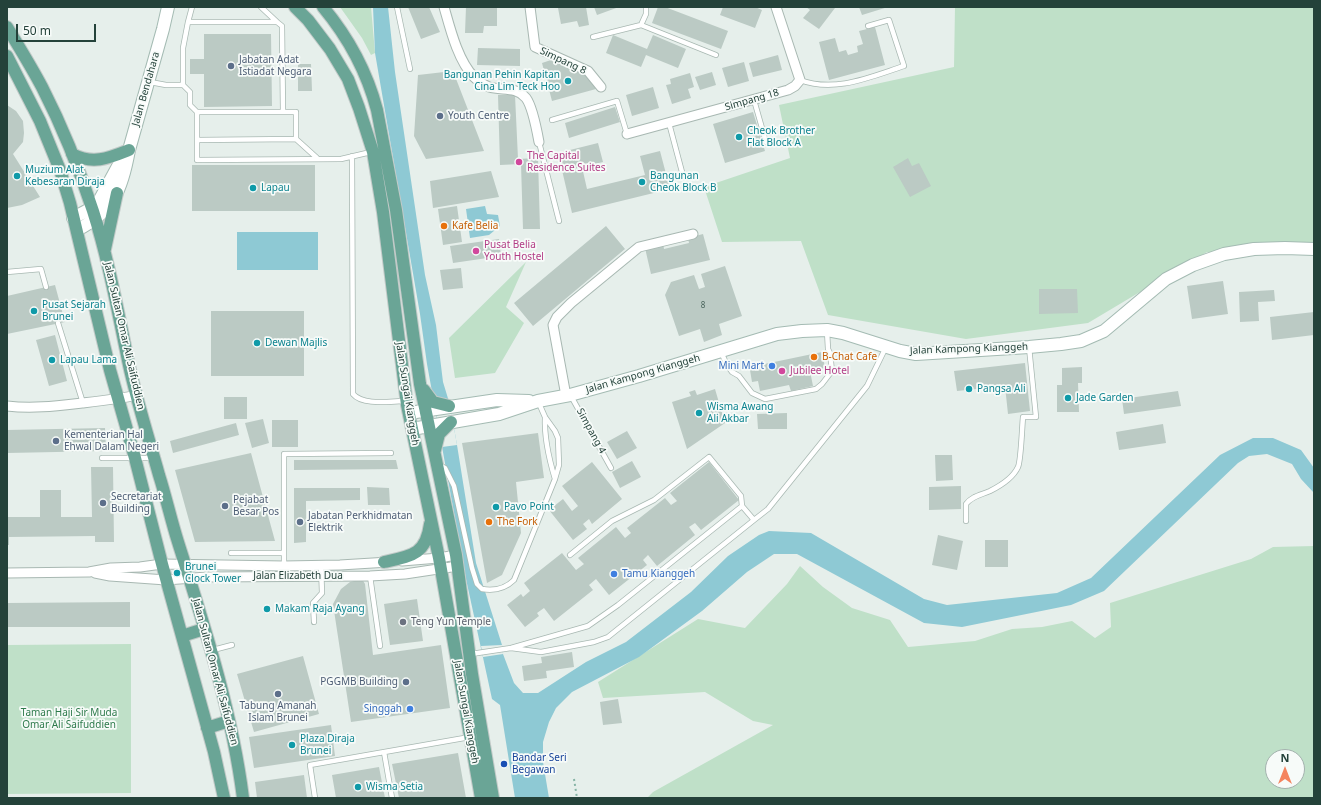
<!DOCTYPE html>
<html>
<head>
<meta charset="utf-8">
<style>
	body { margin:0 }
	#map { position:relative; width:1321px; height:805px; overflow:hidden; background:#e6efeb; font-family:"Noto Sans",sans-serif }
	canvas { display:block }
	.frame { position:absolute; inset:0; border:8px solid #24423a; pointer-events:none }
	.north { position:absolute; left:1265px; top:749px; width:40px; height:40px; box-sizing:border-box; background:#f7fbf9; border:1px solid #a3b1ad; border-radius:50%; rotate:0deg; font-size:11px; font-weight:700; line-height:16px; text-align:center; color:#24423a }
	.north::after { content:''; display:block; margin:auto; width:14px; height:18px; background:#f4845f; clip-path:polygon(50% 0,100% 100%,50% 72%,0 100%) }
	.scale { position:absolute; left:16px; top:24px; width:80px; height:18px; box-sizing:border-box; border:2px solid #24423a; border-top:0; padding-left:5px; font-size:12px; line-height:14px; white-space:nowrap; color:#24423a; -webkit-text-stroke:3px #f7fbf9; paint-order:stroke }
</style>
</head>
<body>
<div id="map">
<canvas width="1321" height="805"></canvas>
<div class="frame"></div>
<div class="north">N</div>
<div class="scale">50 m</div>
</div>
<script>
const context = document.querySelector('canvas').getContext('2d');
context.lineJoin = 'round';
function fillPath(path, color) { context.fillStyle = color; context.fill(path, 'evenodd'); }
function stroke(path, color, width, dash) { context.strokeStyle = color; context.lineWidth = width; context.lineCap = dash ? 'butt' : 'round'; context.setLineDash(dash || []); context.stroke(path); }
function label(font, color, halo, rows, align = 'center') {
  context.font = font + ' "Noto Sans",sans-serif'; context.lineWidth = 3.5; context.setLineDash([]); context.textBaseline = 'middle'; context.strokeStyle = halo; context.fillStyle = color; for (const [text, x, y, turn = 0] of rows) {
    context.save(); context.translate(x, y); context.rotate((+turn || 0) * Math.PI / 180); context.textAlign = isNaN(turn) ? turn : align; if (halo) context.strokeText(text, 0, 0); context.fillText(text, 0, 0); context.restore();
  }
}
fillPath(new Path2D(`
	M340,7h31l4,46 -4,2 -9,-17z
	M955,7h359v245h-107l-119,71 -122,16 -138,-24 -27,-74 -79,1 -18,-55 86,-29 -11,-53 175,-38z
	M526,262l-20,45 18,16 -29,50 -40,5 -6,-40z
	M1314,546v252h-667l6,-6 120,-67 -20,-4 -48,-29 -102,6 -5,-16 100,-63 47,9 42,-44 13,-18 23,21 29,21 38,12 18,27 67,-6 37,-12 30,-2 30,-6 23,17 16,-11 -1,-24 141,-44 22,-12zM1273,757h24v24h-24z
	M131,644v149l-124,1v-149z`), '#bfe0c8');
fillPath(new Path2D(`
	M373,7h15l7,65 30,203 11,50 7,57 7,23 7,40 19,118 26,82 1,9 11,29 9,10h15l48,-31 40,-20 65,-50 37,-36 31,-21 10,-4 42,2 113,66 23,6 110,-12 34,-15 129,-123 33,-17h20l28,12 13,18v25l-13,-14 -9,-15 -25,-10 -18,2 -11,7 -134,128 -33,14 -109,22 -38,-4 -127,-69h-23l-27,18 -45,39 -63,46 -67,35 -16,16 -7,14 -6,20v20l6,36h-34l-15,-93 -8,-6 -26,-120 -39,-215 -7,-50 -45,-261z
	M485,206l2,8 11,1 2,11 -11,9 -19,3 -4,-29z
	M237,232h81v38h-81z`), '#8ec9d4');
fillPath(new Path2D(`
	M450,405l7,40 -15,2 -7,-41z
	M502,645l1,9 -20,3 -2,-11z`), '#e6efeb');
fillPath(new Path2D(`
	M408,7h21l11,25 -19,7z
	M466,7h31v19h-13l-1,7h-18z
	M564,7h22l3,18 -10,2 -2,-6 -16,3 -3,-16z
	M594,7h25l-22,8z
	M658,7h7l63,24 -7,18 -69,-26z
	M723,7h32l7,3 -7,18 -35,-13z
	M806,7h28l1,1 -16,21 -16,-11 7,-8z
	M859,7h29l-26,8z
	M875,27l10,38 -56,15 -10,-38 16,-4 4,14 7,-2 2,5 10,-3 -1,-6 6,-2 -4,-13z
	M204,34h67l1,72 -68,1v-33h-14v-15h14z
	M613,35l34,14 6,-14 33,14 -8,19 -32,-13 -5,12 -35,-14z
	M478,48l42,1v17l-43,-1z
	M778,55l4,15 -29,7 -4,-14z
	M551,60l34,14 11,15 -44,12 -10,-38z
	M744,62l5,19 -21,6 -6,-19z
	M298,64h13l1,27h-14z
	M453,71l31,80 -58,8 -12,-23 4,-61z
	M712,72l4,13 -16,5 -5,-13z
	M690,73l4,14 -6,2 3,9 -19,6 -6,-19 5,-1 -1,-5z
	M653,87l6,21 -27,8 -6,-21z
	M498,95h17l3,64 20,-1 2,71h-17l-2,-65 -21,1z
	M7,105l9,6 7,10 1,12 -1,9 -10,12 27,43 -18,8 -15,3z
	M615,107l5,15 -51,16 -4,-15z
	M753,112l12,39 -40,12 -12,-39z
	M598,143l5,19 -21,5 5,22 58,-14 -5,-19 20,-5 10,38 -98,24 -14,-60z
	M908,158l4,8 7,-3 12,23 -21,11 -17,-30z
	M192,165h123v46h-123z
	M491,171l8,26 -66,11 -3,-27z
	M457,206l5,36 -19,3 -5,-36z
	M606,226l19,23 -92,77 -19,-23z
	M703,234l7,26 -59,14 -6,-26 18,-5 1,6 25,-6 -1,-5z
	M499,239l2,17 -48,7 -3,-17z
	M725,266l17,50 -23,8 3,11 -18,7 -4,-13 -21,7 -14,-41 6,-13 23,-7 5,14 6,-2 -4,-13z
	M461,268l2,20 -20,2 -3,-20z
	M1223,281l5,33 -36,5 -5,-33z
	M55,285l10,37 -58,12v-38z
	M1039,289h38l1,24 -39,1z
	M1274,290l1,11 -17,1 1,19 -19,1 -1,-30z
	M211,311h93v65h-93z
	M1314,312v23l-42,5 -2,-23z
	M55,335l12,46 -18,5 -13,-46z
	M822,352l3,16 -15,3 3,15 -22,5 -2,-6 -29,6 -2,-10 -6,1 -2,-12 5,-1v-3z
	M1025,363l5,48 -22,3 -3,-28 -48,5 -3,-20z
	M1082,367v16h-4l1,29h-22v-27h5v-17z
	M715,389l10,34 -38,26 -15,-47 19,-6 -2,-4 6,-2 2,5z
	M1178,391l3,15 -57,8 -2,-15z
	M224,397h23v22h-23z
	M787,413v16h-29l-1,-15z
	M263,419l6,24 -17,5 -7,-25z
	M272,420h26v27h-26z
	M236,423l3,12 -66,18 -3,-12z
	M1163,424l3,19 -47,7 -3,-18z
	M105,428l1,23 -99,2v-23z
	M627,431l10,17 -20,11 -10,-17z
	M538,433l6,45 -28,4 5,51 -19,42 -15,8 -25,-140z
	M251,453l24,88 -80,1 -20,-72z
	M935,455h17l1,25 -17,1z
	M294,460h102l2,9 -104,1z
	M632,461l9,16 -21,11 -8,-16z
	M592,462l30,37 -30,25 -3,-5 -6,5 4,5 -14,11 -24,-30 14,-11 9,12 6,-5 -16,-20z
	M709,462l30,38 -38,30 -6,-7 -6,4 6,8 -38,31 -9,-11 -5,5 4,5 -38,30 -13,-16 -7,6 4,5 -39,31 -10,-13 -7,5 2,3 -14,11 -18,-22 14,-11 2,3 7,-6 -6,-8 38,-30 14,17 8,-6 -6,-6 38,-31 9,11 6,-5 -4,-5 38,-30 6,7 6,-4 -7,-8z
	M91,467h22l1,75h-19v-6l-86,1v8h-2v-28h33v-27h21v27h31z
	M961,486v23l-32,1v-23z
	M367,487l22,1 1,17h-22z
	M294,488h66v12l-54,1v41l-12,1z
	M938,535l25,6 -6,29 -25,-5z
	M985,540h23v27h-23z
	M362,579l3,5 8,71 68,-10 9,63 -99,14 -18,-118 8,-15 9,-7z
	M417,599l6,42 -33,4 -6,-41z
	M130,602v25h-123v-24z
	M572,652l2,15 -28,4 1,7 -23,3 -2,-15 20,-3 -1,-6z
	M303,656l16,58 -65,18 -17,-58z
	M618,699l4,24 -19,2 -3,-23z
	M331,725l4,31 -81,12 -5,-31z
	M458,753l8,45h-67l-7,-34z
	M379,767l6,31h-49l-4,-23z
	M304,775l3,23h-50l-2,-16z`), '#bbcac4');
const service = new Path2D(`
	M261,7l16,15
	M397,7l13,62
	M188,22l4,-15
	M641,25l75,30
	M593,37l48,-12 5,-11v-7
	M800,80c35,13 70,-3 104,-14l-15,-46 -21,6
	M150,82l16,3h17v-37l5,-26h89l5,4 1,86
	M183,85l7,7v13l7,7h99v27
	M754,100l12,42
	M197,112v48l144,-1 30,-7
	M552,120l65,-19 10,33
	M669,123l13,49
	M197,140l99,-1 21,19
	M539,142l20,79
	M352,156l1,238c10,12 38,7 53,7
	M7,272l34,-3 5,18
	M58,323l25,80
	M721,352l6,13 5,7 7,4 13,17 13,6 51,-10 6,-5 10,-13 -2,-18 -2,-4 -1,-18
	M571,396l40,72
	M545,417c-1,21 4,42 10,62
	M102,458h52
	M439,465l6,3 9,18 18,82 5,16 5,5c12,2 23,0 32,-9l41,-101 4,-14 -1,-27 -3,-7 -10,-14 -7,-16
	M966,521v-17c6,-8 15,-9 24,-13 10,-5 23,-13 28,-24 3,-6 4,-40 5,-50h13l-7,-70
	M231,553h53
	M570,555l42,-34 42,-21 55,-43 32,39 1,10 12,14
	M370,576l10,70
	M284,577v-123l107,-1
	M314,622l-1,-19 9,-10 -1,-27
	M511,648l30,4 53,-10 14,-5 146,-117 14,-11 99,-123 19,-39
	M213,650l19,-5
	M471,654l40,-6 77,-22 30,-21 124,-99
	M384,752l8,46
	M315,798l-5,-33 160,-28`);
const minor = new Path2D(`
	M444,7c6,21 14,54 30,70 3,3 10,8 15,10 13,4 27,-1 37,11 6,8 11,33 13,44
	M530,7l5,40 53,24 13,16
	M627,134l161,-44 7,-4 5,-6 -24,-73
	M566,396l-13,-71 4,-8 14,-14 68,-56 54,-13
	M7,406c26,3 49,0 75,-3 18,-2 37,-4 55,-8
	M402,561l37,-3 17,-3
	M7,573l82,-1 22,-4 29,-1 22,-3 122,2 56,-1 49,-3
	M95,573l15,3 56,4 41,-3 163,-1 35,-2 53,-8`);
const secondary = new Path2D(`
	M73,218l19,-10 7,-7 18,-33 9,-14
	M77,230c37,-19 45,-41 52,-80l34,-121 5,-22
	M409,413l88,-13 32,1
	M412,429l87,-15 39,-13 32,-6 69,-19 138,-42 25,-3 25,-1 16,3 57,18 16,3 113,-7 32,-3 20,-3 23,-10 62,-52 27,-14 31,-11 30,-5 31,-1 29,1`);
const primary = new Path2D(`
	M295,7l13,13 22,29 18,30 11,29 14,44 10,60 24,193 32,153 42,240
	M323,7c25,30 44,65 54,103l19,100 24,174 36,171 16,119 21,124
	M7,27c12,20 24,39 35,60 20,39 37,81 51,124 16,50 25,102 36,154 8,37 20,74 30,110 7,22 12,45 19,67 26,83 54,169 65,256
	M7,56l33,65 20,49 10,33 40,167 25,88 27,106 52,188 10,46
	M72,154c21,11 37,4 57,-4
	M105,249l12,-56
	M424,390l9,12 16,4
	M435,450l4,-16 12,-12
	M384,562c27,-6 42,-7 46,-38
	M182,636l22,-7
	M207,728l22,-7`);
stroke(service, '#a8b8b2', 6);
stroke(minor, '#a8b8b2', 11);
stroke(secondary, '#a4bbb3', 14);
stroke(primary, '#c2cac8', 14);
stroke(new Path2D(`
	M574,779l3,19`), '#86b3a5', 2, [2, 3]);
stroke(service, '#fff', 4.5);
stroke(minor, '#fff', 9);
stroke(secondary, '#fff', 12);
stroke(primary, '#6aa596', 12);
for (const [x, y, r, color] of [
	[231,66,4,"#5c6f8a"],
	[568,81,4,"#0f9aa8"],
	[440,116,4,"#5c6f8a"],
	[739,137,4,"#0f9aa8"],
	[519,162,4,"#d1479c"],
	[17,176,4,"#0f9aa8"],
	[642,182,4,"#0f9aa8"],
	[253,188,4,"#0f9aa8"],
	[444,226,4,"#e8710a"],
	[476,251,4,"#d1479c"],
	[34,311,4,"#0f9aa8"],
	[257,343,4,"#0f9aa8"],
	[814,357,4,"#e8710a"],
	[52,360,4,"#0f9aa8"],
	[772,366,4,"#3f7fe0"],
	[782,371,4,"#d1479c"],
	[969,389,4,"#0f9aa8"],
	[1068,398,4,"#0f9aa8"],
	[699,413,4,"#0f9aa8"],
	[56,441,4,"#5c6f8a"],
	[103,503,4,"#5c6f8a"],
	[225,506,4,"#5c6f8a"],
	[496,507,4,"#0f9aa8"],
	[300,522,4,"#5c6f8a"],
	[489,522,4,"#e8710a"],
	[177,573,4,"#0f9aa8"],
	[614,574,4,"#3f7fe0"],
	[267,609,4,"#0f9aa8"],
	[403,622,4,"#6b7280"],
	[406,682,4,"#5c6f8a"],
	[278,694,4,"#5c6f8a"],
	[410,709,4,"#3f7fe0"],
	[292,745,4,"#0f9aa8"],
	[504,764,4,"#1a4fb4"],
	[358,787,4,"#0f9aa8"]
]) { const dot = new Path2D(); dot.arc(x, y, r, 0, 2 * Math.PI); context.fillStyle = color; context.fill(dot); stroke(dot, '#f7fbf9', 1.5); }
label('8px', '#4a645c', null, [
	["8",703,306]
]);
label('10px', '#4e5e75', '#f7fbf9', [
	["Jabatan Adat",239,60],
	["Istiadat Negara",239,72],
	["Youth Centre",448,116],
	["Kementerian Hal",64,435],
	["Ehwal Dalam Negeri",64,447],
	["Secretariat",111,497],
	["Building",111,509],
	["Pejabat",233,500],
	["Besar Pos",233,512],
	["Jabatan Perkhidmatan",308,516],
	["Elektrik",308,528],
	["PGGMB Building",398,682,"right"],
	["Tabung Amanah",278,706,"center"],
	["Islam Brunei",278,718,"center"]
], 'left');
label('10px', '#24423a', '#f7fbf9', [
	["Simpang 8",563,61,25],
	["Jalan Bendahara",146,89,-74],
	["Simpang 18",752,100,-16],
	["Jalan Sultan Omar Ali Saifuddien",124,336,77],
	["Jalan Kampong Kianggeh",969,349,-2],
	["Jalan Kampong Kianggeh",643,374,-16],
	["Jalan Sungai Kianggeh",407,394,81],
	["Simpang 4",591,431,61],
	["Jalan Elizabeth Dua",298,576],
	["Jalan Sultan Omar Ali Saifuddien",215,672,75],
	["Jalan Sungai Kianggeh",466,712,80]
]);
label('10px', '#0d838f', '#f7fbf9', [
	["Bangunan Pehin Kapitan",560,75,"right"],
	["Cina Lim Teck Hoo",560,87,"right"],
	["Cheok Brother",747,131],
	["Flat Block A",747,143],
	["Muzium Alat",25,170],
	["Kebesaran Diraja",25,182],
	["Bangunan",650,176],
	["Cheok Block B",650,188],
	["Lapau",261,188],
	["Pusat Sejarah",42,305],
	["Brunei",42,317],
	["Dewan Majlis",265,343],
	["Lapau Lama",60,360],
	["Pangsa Ali",977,389],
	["Jade Garden",1076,398],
	["Wisma Awang",707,407],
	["Ali Akbar",707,419],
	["Pavo Point",504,507],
	["Brunei",185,567],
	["Clock Tower",185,579],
	["Makam Raja Ayang",275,609],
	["Plaza Diraja",300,739],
	["Brunei",300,751],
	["Wisma Setia",366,787]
], 'left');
label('10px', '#b23c85', '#f7fbf9', [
	["The Capital",527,156],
	["Residence Suites",527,168],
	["Pusat Belia",484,245],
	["Youth Hostel",484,257],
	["Jubilee Hotel",790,371]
], 'left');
label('10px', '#c56008', '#f7fbf9', [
	["Kafe Belia",452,226],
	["B-Chat Cafe",822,357],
	["The Fork",497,522]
], 'left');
label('10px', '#366cbe', '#f7fbf9', [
	["Mini Mart",764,366],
	["Tamu Kianggeh",622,574,"left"],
	["Singgah",402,709]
], 'right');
label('10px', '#5b616d', '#f7fbf9', [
	["Teng Yun Temple",411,622]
], 'left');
label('10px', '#2d7a4b', '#f7fbf9', [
	["Taman Haji Sir Muda",69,713],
	["Omar Ali Saifuddien",69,725]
]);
label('10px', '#164399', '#f7fbf9', [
	["Bandar Seri",512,758],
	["Begawan",512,770]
], 'left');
</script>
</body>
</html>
